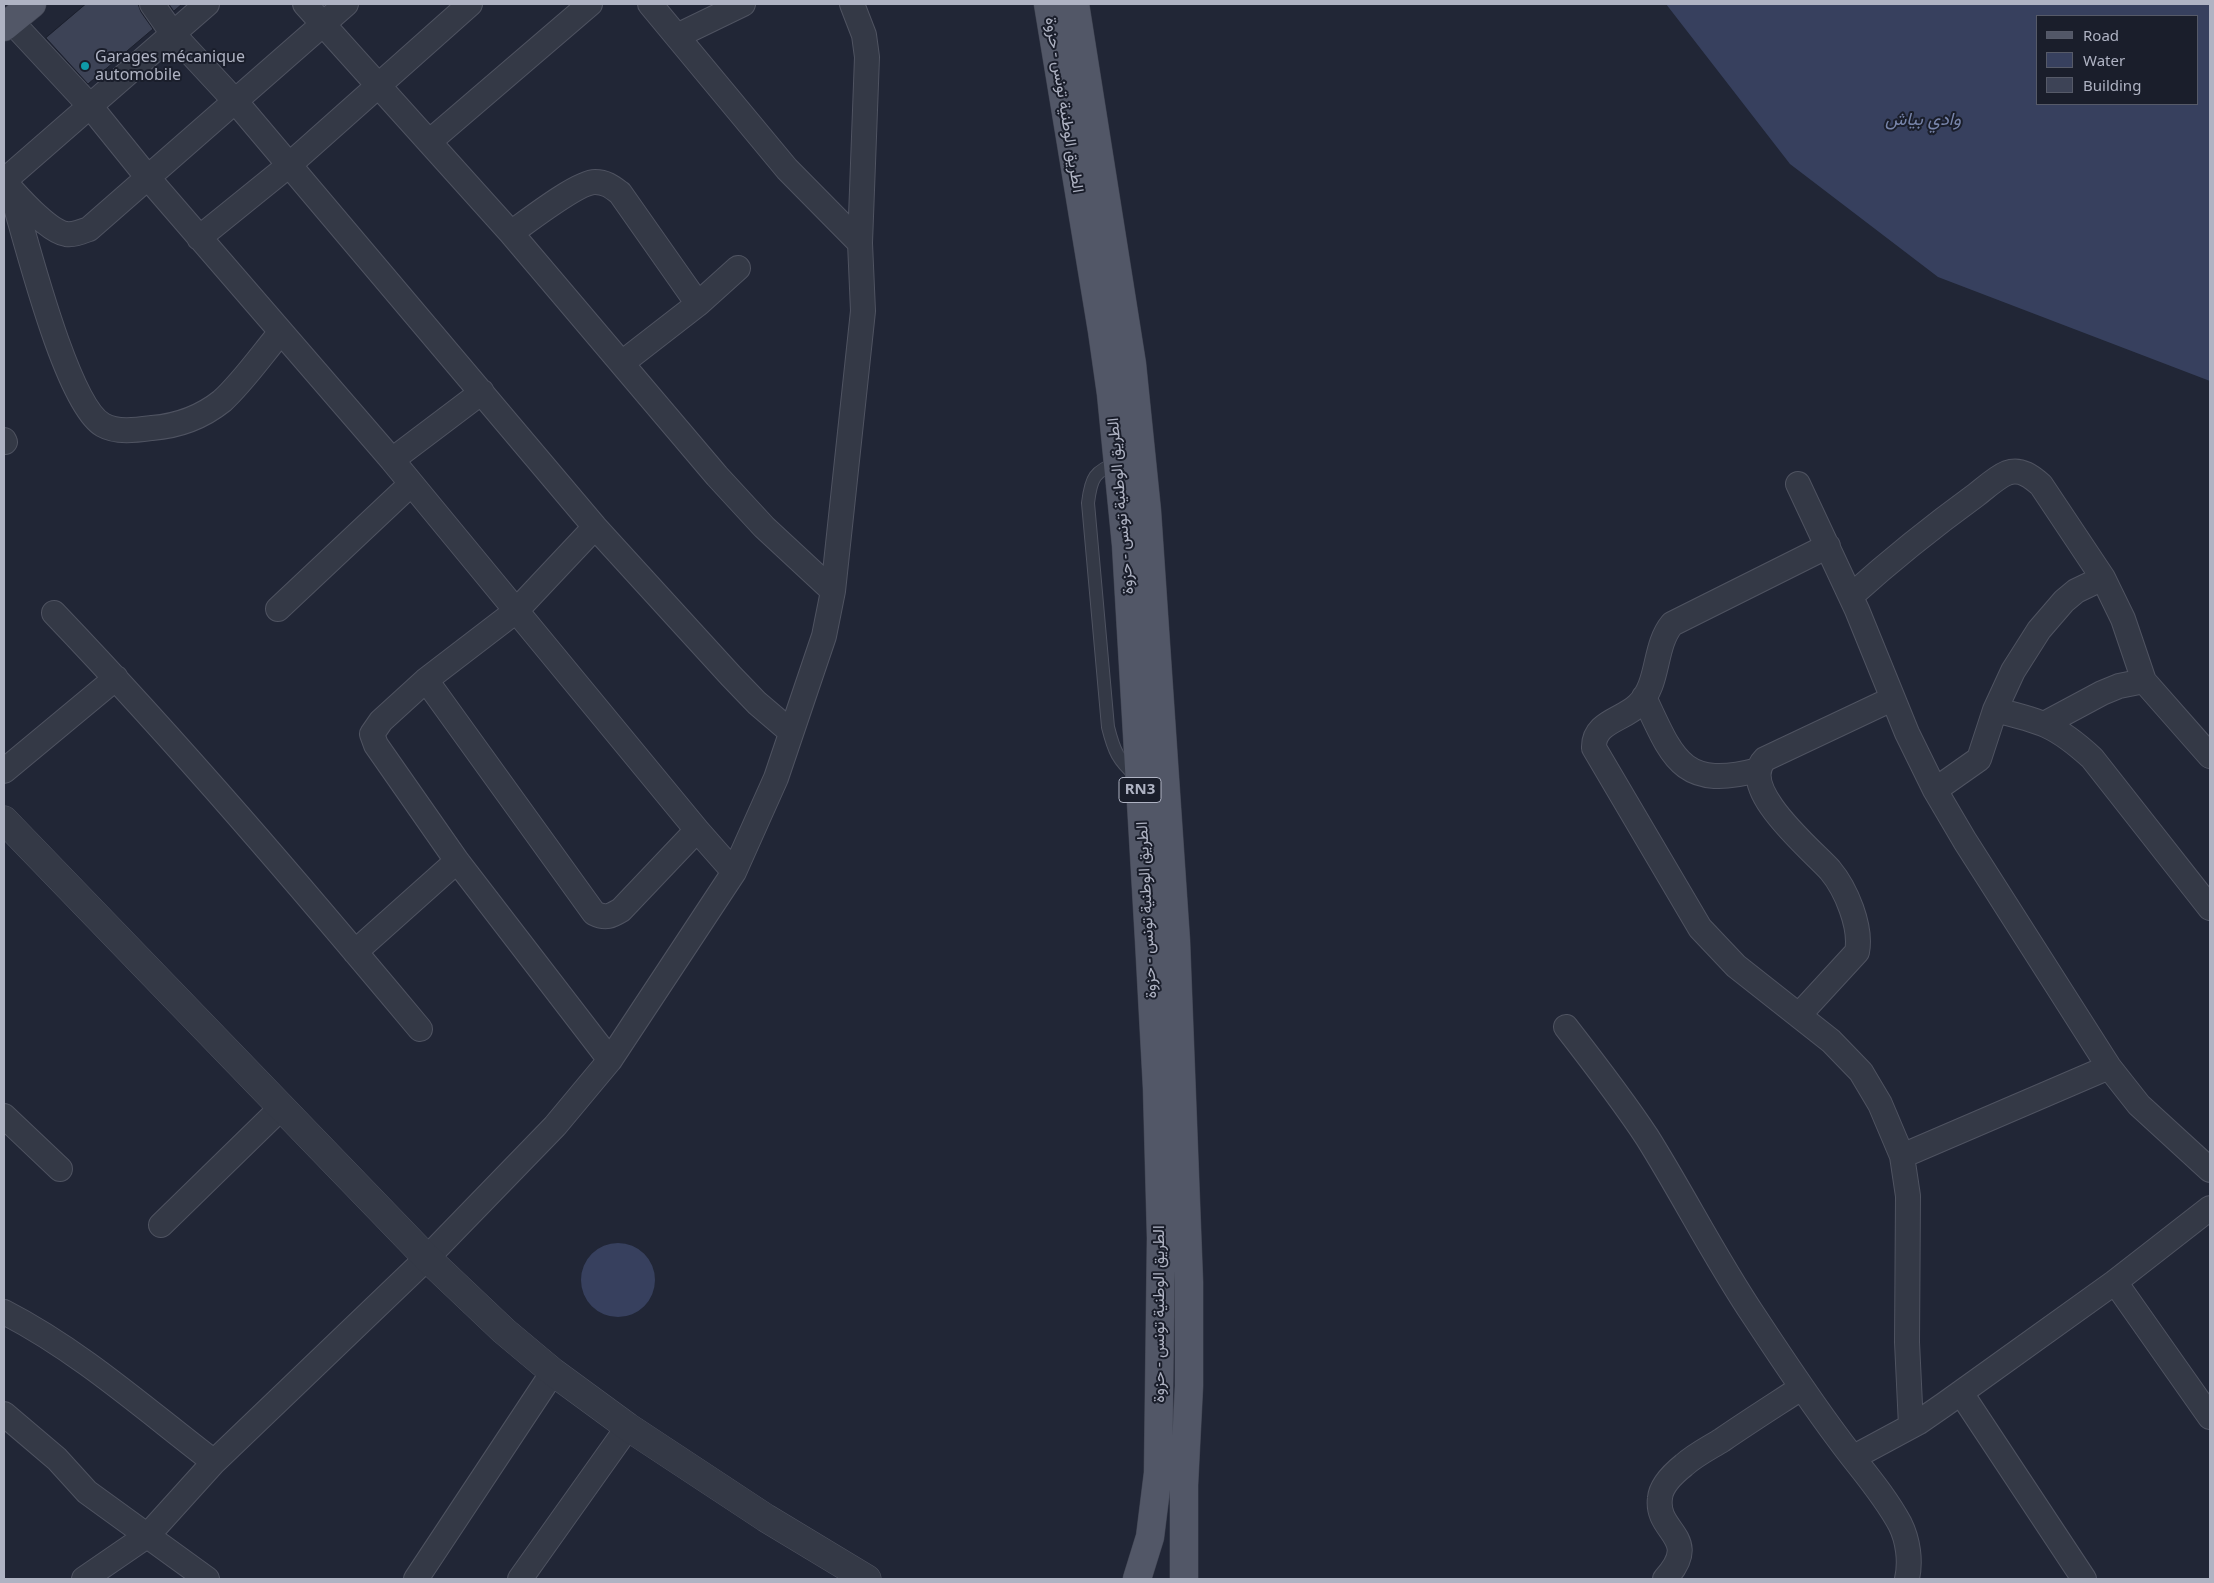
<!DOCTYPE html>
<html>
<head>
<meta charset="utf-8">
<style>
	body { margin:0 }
	#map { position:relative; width:2214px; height:1583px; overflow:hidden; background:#212636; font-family:"Noto Sans",sans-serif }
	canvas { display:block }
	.frame { position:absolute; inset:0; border:5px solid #afb3c3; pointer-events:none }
	.legend { position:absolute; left:2036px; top:15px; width:162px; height:90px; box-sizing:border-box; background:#1a1e2b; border:1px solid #565a68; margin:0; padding:6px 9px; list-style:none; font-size:15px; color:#afb3c3 }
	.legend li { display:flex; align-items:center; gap:10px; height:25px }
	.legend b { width:25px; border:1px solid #565a68 }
</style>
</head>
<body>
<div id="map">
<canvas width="2214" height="1583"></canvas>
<div class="frame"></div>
<ul class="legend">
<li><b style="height:6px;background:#525767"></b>Road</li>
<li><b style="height:14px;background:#37405e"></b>Water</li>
<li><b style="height:14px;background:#3d4356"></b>Building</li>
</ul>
</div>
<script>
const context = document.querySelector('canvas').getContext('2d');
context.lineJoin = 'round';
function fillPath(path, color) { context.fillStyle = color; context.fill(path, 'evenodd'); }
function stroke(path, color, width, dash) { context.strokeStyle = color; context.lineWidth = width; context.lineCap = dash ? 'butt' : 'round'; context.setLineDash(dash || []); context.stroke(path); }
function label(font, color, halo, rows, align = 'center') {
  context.font = font + ' "Noto Sans",Vazirmatn,sans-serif'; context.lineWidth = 4; context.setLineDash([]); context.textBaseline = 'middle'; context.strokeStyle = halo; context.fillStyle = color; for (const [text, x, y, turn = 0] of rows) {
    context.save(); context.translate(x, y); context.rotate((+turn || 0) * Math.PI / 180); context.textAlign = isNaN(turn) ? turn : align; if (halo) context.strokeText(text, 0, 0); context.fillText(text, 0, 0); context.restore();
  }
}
fillPath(new Path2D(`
	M1666,4h544v377l-272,-104 -148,-113zM2038,16h160v88h-160z
	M581 1280a37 37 0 1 1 74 0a37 37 0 1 1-74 0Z`), '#37405e');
const building = new Path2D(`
	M86,4h52l3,8 12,17 -65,55 -42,-46z
	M169,4h13l-8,7z`);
fillPath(building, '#3d4356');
stroke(building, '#1c202d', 1);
const service = new Path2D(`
	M1119,462c-25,9 -28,16 -31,41l20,224c6,24 10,33 28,49`);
const minor = new Path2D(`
	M152,4l21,30 63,68 359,425 136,149 26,27 34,29
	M207,4l-203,177c12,14 44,50 62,53 8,1 15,-2 23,-5l257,-225
	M305,4l206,229 206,243 47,51 69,64
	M650,4l137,165 73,74
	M11,21l79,85 59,73 243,281 305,370 37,42
	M677,36l66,-32
	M429,142l161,-138
	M11,190c14,46 55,214 92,235 14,8 34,5 49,3 25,-2 50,-11 70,-27 21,-19 41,-48 59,-69
	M511,233c17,-12 67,-51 84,-51 11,0 17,5 25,11l78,111
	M199,238l89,-72 182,-162
	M622,363l76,-59 40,-36
	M4,440l1,2
	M392,460l90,-68
	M1798,484l59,126 50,123 28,57 30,51 144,226 30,38 71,65
	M595,527l-79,84 -90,69 -45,41 -9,13 4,11 81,116 153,199
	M1828,546l-156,78c-19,23 -12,60 -34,81 -15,15 -45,17 -44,43l106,180 36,38 95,75 30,31 19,32 22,52 6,40 -1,146 4,84
	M1851,596c40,-36 81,-69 125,-101 9,-7 21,-18 31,-22 14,-5 25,4 34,12l62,93 20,41 21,62
	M278,609l133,-125
	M54,613c128,134 248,275 366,416
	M426,680l168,233c12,6 17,3 27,-3l76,-80
	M1644,697c29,62 38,93 114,73
	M1995,710c46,11 61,15 97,48l118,150
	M2046,723l56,-30 17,-7 25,-5 66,75
	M4,771l112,-93
	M1935,790l44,-31 16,-49 18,-39 26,-41 25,-29 12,-10 27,-13
	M355,952l102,-91
	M1800,1014l57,-62c5,-25 -11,-63 -27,-82 -17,-19 -94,-82 -65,-111l127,-60
	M1566,1027c28,36 56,72 81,110 37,59 68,121 107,179 27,41 54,82 84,122 21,29 44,53 62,86 8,16 11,37 7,55
	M4,1116l56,53
	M1902,1156l207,-89
	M161,1225l121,-118
	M2115,1282l95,135
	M4,1312c76,39 142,98 210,150
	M1961,1393l123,186
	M4,1414l53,45 30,33 120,87
	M1854,1457l65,-35 26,-18 170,-122 95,-74
	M84,1579l64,-44 66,-73 213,-204 128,-132 55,-66 124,-188 42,-94 48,-142 9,-45 30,-280 -3,-68 7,-186 -3,-22 -12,-31
	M416,1579l137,-207
	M520,1579l108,-152
	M1665,1579c38,-42 -10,-46 -5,-81 1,-13 14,-25 24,-33 11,-10 25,-17 38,-25 26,-18 53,-35 79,-52`);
const tertiary = new Path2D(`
	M4,820l423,438 77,73 49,41 75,55 138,91 101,61`);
const primary = new Path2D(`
	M1048,4l54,327 9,63 15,151 23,395 8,148 4,150 -3,235 -8,64 -13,42
	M1075,4l57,360 15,147 29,430 13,341v104l-5,99v94
	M4,27l28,-23`);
stroke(service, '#4f5361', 14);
stroke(minor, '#4f5361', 26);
stroke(tertiary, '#4f5361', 29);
stroke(primary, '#3e4250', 29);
stroke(service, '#343946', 12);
stroke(minor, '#343946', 24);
stroke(tertiary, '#343946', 28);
stroke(primary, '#525767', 28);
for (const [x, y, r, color] of [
	[85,66,5,"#0f9aa8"]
]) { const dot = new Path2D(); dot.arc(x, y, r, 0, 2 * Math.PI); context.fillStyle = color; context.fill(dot); stroke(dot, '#1a1e2b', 2); }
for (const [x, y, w] of [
	[1140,790,42]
]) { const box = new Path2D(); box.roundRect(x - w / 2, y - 12.5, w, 25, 4); context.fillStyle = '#1a1e2b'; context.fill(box); stroke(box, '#afb3c3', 1); }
label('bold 15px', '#afb3c3', null, [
	["RN3",1140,790]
]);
label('16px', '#afb3c3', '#1a1e2b', [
	["Garages mécanique",95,57],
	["automobile",95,75]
], 'left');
label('16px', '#afb3c3', '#1a1e2b', [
	["الطريق الوطنية تونس - حزوة",1064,105,81],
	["الطريق الوطنية تونس - حزوة",1121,506,-95],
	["الطريق الوطنية تونس - حزوة",1147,910,-93],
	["الطريق الوطنية تونس - حزوة",1159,1314,-90]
]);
label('italic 18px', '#7885aa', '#1a1e2b', [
	["وادي بياش",1923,120]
]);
</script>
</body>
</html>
